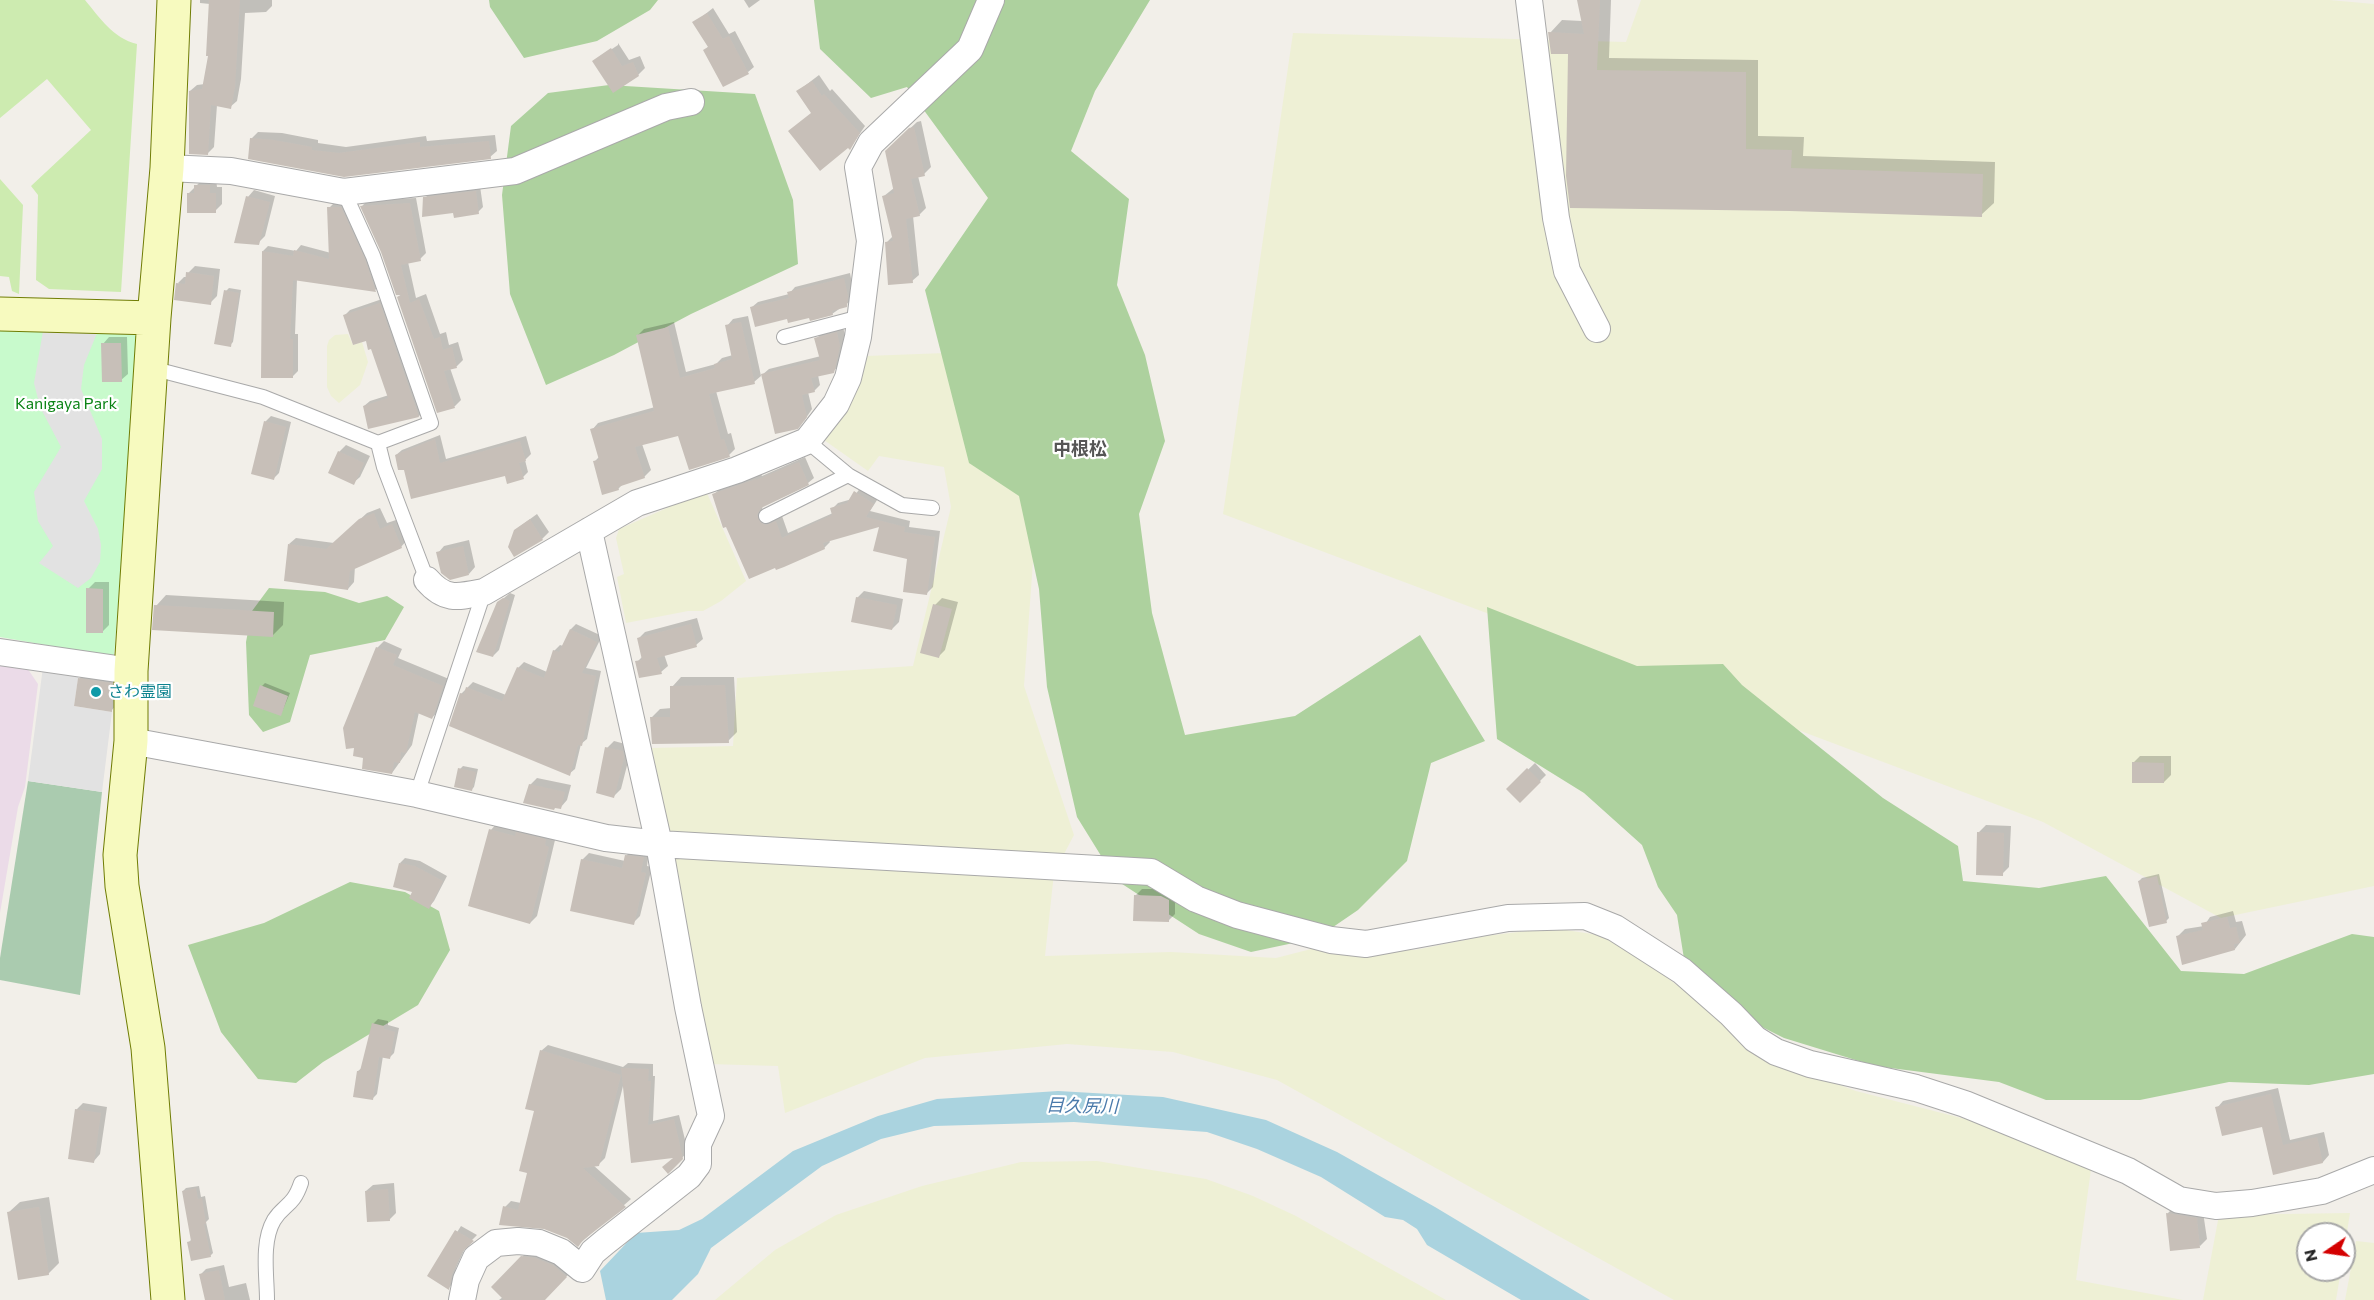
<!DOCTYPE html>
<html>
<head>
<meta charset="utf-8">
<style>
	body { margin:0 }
	#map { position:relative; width:2374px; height:1300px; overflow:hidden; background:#f2efe9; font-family:Commissioner,sans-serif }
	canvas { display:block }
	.north { position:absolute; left:2296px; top:1222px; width:60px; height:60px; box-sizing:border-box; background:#fff; border:2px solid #a7a7a7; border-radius:50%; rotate:257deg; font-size:16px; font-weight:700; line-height:24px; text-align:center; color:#222 }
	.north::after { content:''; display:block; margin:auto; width:21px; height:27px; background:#d40000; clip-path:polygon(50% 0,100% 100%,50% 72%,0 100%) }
</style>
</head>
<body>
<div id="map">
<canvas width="2374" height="1300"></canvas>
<div class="north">N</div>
</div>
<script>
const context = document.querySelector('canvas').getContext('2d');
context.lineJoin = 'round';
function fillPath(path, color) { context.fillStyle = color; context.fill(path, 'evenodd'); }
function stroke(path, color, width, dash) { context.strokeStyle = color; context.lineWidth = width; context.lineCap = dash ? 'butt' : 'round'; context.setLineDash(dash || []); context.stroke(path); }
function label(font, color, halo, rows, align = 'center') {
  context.font = font + ' Commissioner,"Noto Sans JP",sans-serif'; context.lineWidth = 4.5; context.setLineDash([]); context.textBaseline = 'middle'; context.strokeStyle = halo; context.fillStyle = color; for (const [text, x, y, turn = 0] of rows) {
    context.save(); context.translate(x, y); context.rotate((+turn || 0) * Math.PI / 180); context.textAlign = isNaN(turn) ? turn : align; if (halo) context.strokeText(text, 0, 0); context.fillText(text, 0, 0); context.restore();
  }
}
fillPath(new Path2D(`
	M0,657l21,2 17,25 -13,103 -7,20 -18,106z`), '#ebdbe8');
fillPath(new Path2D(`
	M1641,0h688l45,4v882l-153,32 -178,-96 -820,-308 70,-481 333,9z
	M348,334l5,11 9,-3 6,20 -8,23 -21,18 -8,-7 -4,-9v-41l2,-6 6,-5z
	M972,352l65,154 -13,180 50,149 -20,38 -9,83 126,-4 105,6 47,-12 92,4 70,-14 67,-8 60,9 115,85 36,35 93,34 117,30 119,41 -16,118 107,20h-509l-397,-220 -104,-28 -106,-8 -142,14 -140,55 -7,-47 -70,-2 -56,-316 81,-2 4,-68 176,-12 38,-159 -7,-40 -65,-11 -11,15 -44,-31 42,-84z
	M706,491l40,90 -25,20 -18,10h-15l-62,12 -9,-46 7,-3 -8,-36 3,-9z
	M1097,1161l109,18 47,17 43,20 150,84h-731l60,-50 61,-35 86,-29 99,-24z
	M2350,1213l-6,38v-17h-36v36h33l-5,30h-133l16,-85z
	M2356,1241l18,2v57h-29z`), '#eef0d5');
fillPath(new Path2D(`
	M0,0h85c15,18 28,38 52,44l-16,248 -72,-3 -13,-9 2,-85 -7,-9 60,-56 -44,-51 -47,39z
	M0,179l23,26 -4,89 -7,-3 -3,-14 -9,-1z`), '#cdebb0');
fillPath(new Path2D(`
	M489,0h169l-8,10 -53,31 -73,17 -34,-51z
	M814,0h336l-55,91 -24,60 58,48 -12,86 28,70 20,86 -26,73 13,99 33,122 110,-19 125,-81 65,106 -54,22 -24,98 -49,49 -41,28 -66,14 -52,-18 -83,-54 -39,-63 -30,-130 -8,-98 -20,-93 -50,-33 -44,-173 63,-92 -81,-111 -36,11 -51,-49z
	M609,85l146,9 38,106 5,64 -107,50 -77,41 -68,30 -36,-91 -8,-99 9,-69 37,-33z
	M269,588l56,4 34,11 28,-7 17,11 -19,33 -75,15 -20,67 -27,10 -14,-17 -3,-73 6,-31z
	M1487,607l150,59 86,-2 19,21 141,113 75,48 5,35 76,7 67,-12 75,95 63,3 108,-40 22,3v137l-65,11 -80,-3 -89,18h-94l-47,-18 -124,-16 -91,-28 -58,-29 -41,-44 -8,-50 -19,-28 -16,-42 -58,-52 -87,-54z
	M350,882l55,10 34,19 11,39 -32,55 -95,57 -27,21 -38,-4 -37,-47 -33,-87 76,-22z`), '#add19e');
fillPath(new Path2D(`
	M28,781l74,11 -22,203 -80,-15v-22z`), '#aacbaf');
fillPath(new Path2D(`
	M0,329l138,6 -24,322 -114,-20z`), '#c8facc');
fillPath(new Path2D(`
	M43,331l54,2 -13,32 -3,24 21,50v30l-18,32 14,28 3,16 -1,17 -9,16 -13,10 -39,-25 14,-17 -15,-25 -4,-29 27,-45 -21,-40 -6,-24z
	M43,667l36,5 -5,34 38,6 -10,80 -74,-11z`), '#e2e2e2');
fillPath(new Path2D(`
	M1058,1091l105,6 103,23 71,32 98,55 155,93h-69l-94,-55 -10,-16 -14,-9 -18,-3 -64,-40 -64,-28 -50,-17 -133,-10 -140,4 -53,13 -59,27 -111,82 -13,26 -26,26h-66l-6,-29 36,-38 43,-3 23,-11 91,-68 85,-35 59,-17z`), '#aad3df');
fillPath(new Path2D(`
	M200,0h72v6l-6,6 -21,1 -4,66 -4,22 -7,6 -13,-2 -3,42 -6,6 -18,-62 7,-6 8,-1 5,-29v-51l-10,-1z
	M744,0h16l-11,8z
	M1578,0h33l-2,58 149,2v76l46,1 -1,19 192,6 -1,41 -13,12 -191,-6 -221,-156 -19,-20 12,-13 20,1z
	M713,8l16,26 6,-3 19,36 -6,5 -43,-22 4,-4 -15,-23z
	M618,43l11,17 11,-4 5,12 -7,7 -44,-14 24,-16z
	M819,75l11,16 2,-2 33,37 -15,22 -38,-36 -14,-21z
	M921,121l10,46 -7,7 -6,2 8,32 -7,7 -6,1 6,59 -7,6 -26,-38 7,-7 -9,-40 10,-8 -8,-37 31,-29z
	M258,132l24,1 36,7v3l28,4 80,-11 1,5 68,-6 2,16 -7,6 -145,18 -94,-36z
	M203,179h13l1,8h5v17l-7,7 -26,-18z
	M480,186l3,21 -5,5 -24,-1 -29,-13 5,-5z
	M254,190l21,6 -10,40 -7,7 -10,-46z
	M416,198l10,55 -6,6 -12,3 8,36 10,-4 14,40 6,-2 3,13 9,-3 5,18 -6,6 -7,2 11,32 -6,6 -17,5 -40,-114 4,-3 -40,-88 6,-6z
	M346,202l35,83 -6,5 -78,-11 -2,55h3v37l-5,5 -30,-125 5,-5 28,5 5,-6 30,8 -2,-45 5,-5z
	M195,266l25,3 -3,27 -7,7 -32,-20 6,-6h3l1,-4z
	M850,273l3,16 -1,11 -20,14 -44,3 -36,-10 6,-5 31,-8 6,-7z
	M229,288l12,2 -8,52 -3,3 -4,-54z
	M385,298l39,113 -5,5 -50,11 -5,-21 6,-5 19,-6 -17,-48 -27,-32 5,-5z
	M748,316l13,60 -7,6 -38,9 12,43 3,-1 4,16 -6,6 -50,-21 -37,10 9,26 -7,7 -21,7 -5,5 -24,-27 5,-5 -7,-27 6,-7 57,-16 -18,-71 7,-7 30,-7 12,50 30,-8 6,-6 11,-3 -6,-29 6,-7z
	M843,327l3,12 -7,26 -6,7 -15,3 2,10 -6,6 -6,1 4,17 -8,12 -42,-46 7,-6 52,-13 -5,-17 6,-6z
	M109,337h18l1,37 -7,6 -18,-36z
	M271,416l20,6 -12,51 -5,5 -9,-56z
	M440,435l6,24 80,-23 5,18 -6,6 3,12 -5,5 -17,-3 -100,-5 -10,-14 6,-5z
	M346,445l24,11 -10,21 -7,6 -14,-31z
	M805,457l9,21 -6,5 -44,22 -2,3 4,10 7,2 9,-4 6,17 45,-20 -1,-4 6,-6 14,-4 9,-12 18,10 -9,14 40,10 -1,6 31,4 -7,56 -6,6 -18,-35 -28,-33 -52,15 1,2 -6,6 -40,18 -70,-72 6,-5 41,-15 1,2z
	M380,508l7,15 12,-4 8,21 -6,7 -46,19 -1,16 -6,7 -59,-45 7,-6 38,5 33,-30z
	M537,514l12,18 -7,7 -27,-9z
	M469,540l6,27 -6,7 -31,-21 6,-7z
	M95,582h14v43l-7,7 -14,-43z
	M864,591l39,8 -4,23 -7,7 -35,-31z
	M510,593l5,2 -16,55 -6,6 5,-53z
	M166,595l118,7 -1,23 -11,11 -116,-30z
	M942,598l16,4 -13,48 -7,7 -3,-52z
	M697,618l6,21 -7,6 -32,9 4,12 -7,6 -24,-10 6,-6 -5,-17 7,-7z
	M576,624l26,12 -16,32 15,3 -14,68 -6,5 -6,25 -6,5 -108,-80 12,-12 33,13 12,-27 6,-6 23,10 7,-21 6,-6 3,1 8,-17z
	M384,641l18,8 -4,9 51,21 -11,32 -6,7 -13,-6 -7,33 -20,28 -15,-125z
	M86,672l32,5v26l-6,7 -33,-31z
	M681,677h53l3,55 -9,9 -77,-23 9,-9 12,-1v-21z
	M265,683l25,10 -9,21 -19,-28z
	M614,741l15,4 2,5 -10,39 -7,7 -7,-48z
	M2140,756h31v19l-7,7 -31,-19z
	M1535,763l11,12 -26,26 -12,-12z
	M463,766l15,3 -4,18 -3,3 -11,-21z
	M537,778l34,7 -4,15 -6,7 -31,-22z
	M497,823l55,10 -1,5 4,2 -18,76 -7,7 -39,-93z
	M1986,825l25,1 -2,41 -7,7 -23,-42z
	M633,849l16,2 -2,15 5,1 -12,49 -7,7 -51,-63 7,-7 36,8 1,-5z
	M405,858l15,3 27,15 -13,25 -5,6 -14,-16 -15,-28z
	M2159,874l10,44 -3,3 -27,-40 3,-3z
	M1142,889h27l6,4v21l-7,7 -33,-25z
	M2233,911l3,11 6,-1 4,14 -11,14 -57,-13 7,-7 19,-3 6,-9z
	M378,1019l10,2v4l11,3 -5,25 -5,5 -6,-2 -6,38 -5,5 -14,-28 5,-4 10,-43z
	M548,1045l75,22 5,-4 25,1v12h2l-2,45 26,-6 9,37 -20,19 8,-15 -44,5 -8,-79 -19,76 -7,7h-5l38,34 -53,46 -11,-8 -62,-30 6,-6 10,2 7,-31 13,-121z
	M2278,1088l12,52 34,-8 5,23 -6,7 -48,11 -12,-48 -46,-17 6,-7z
	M83,1103l24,4 -7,47 -6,7 -18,-51z
	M394,1183l2,30 -7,7 -23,-29 7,-6z
	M199,1186l2,11 4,-1 4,23 -3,3 7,31 -3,3 -21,-14 3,-3 -9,-48 3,-3z
	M49,1197l10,66 -11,11 -39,-62 11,-10z
	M2174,1207l29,5 4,27 -7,7 -33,-32z
	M461,1226l16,9 -11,11 -10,22 -3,15 -4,5 -20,-12z
	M526,1253l14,2 17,7 13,11 -28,27h-43l4,-3 -10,-10z
	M224,1265l5,22 17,-4 4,17h-43l-6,-26 5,-5z`), '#0003');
fillPath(new Path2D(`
	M209,0h31l-5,87 -4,22 -20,-4 -3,50 -19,-1v-63l13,-2 6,-33h-2z
	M1577,0h23l-3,70 149,2v77l46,1 -1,18 192,6 -1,43 -192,-6 -220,-3 -4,-32 2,-122h-17l-3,-22 36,2z
	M707,13l16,26 6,-3 20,38 -26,13 -20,-37 5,-3 -16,-25z
	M611,48l11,18 11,-4 6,14 -26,17 -21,-32z
	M812,81l10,15 2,-2 36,39 -10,17 -2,-2 -28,23 -32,-40 23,-18 -15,-22z
	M914,127l11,49 -14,3 9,37 -14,3 7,64 -25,2 -3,-43 8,-1 -11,-45 12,-3 -9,-42 24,-23z
	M250,138l24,2 38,7v3l27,3 81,-11v5l69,-6 2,18 -147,18 -96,-18z
	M194,185h16v8h6v20h-29v-20h7z
	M476,191l3,23 -25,4 -1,-5 -31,4 1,-20z
	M246,196l24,6 -11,43 -25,-2z
	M410,203l11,58 -20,4 9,38 9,-4 15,40 6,-2 3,13 9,-3 5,21 -13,3 11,37 -18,5 -40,-116 4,-2h-5l-15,-43 -21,-46z
	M327,207h14l24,52 11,33 -83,-12 -3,59h3v39h-32l1,-127 31,5 1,-6 35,9z
	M186,272l28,4 -3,29 -37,-5 2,-17 9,1z
	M844,278l4,18 -1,11 -15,4 1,4 -23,6 -1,-3 -21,5 -1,-4 -32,8 -5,-20 39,-9 -2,-6z
	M224,290l15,3 -8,54 -17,-3z
	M380,303l39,114 -51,12 -5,-23 25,-8 -17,-49 -3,1 -2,-9 -13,4 -10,-30z
	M741,322l14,62 -46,10 12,46 3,-1 6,18 -41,13 -11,-34 -43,11 10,31 -27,9 1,3 -17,5 -9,-34 6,-1 -9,-31 64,-18 -18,-76 32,-8 12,51 35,-10 -1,-4 18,-5 -7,-34z
	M837,332l3,14 -6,27 -23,5 4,14 -13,3 5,22 -9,12 -23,5 -14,-60 59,-14 -6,-22z
	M101,343h20l1,39h-20z
	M264,421l22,6 -12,53 -23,-6z
	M435,439l5,24 80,-22 6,20 -7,2 5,16 -17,5 -2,-8 -94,23 -7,-29h-6l-3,-15z
	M338,451l26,12 -10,22 -26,-12z
	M799,462l10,23 -48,23 -4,7 4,8 5,2 10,-4 6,17 50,-23 -2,-7 17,-5 7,-12 20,13 -8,13 39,10 -1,5 31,5 -8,58 -24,-3 4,-33 -34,-8 6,-24 -56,16 2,6 -41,18 -8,3 -1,-2 -26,11 -23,-52 -3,1 -11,-34 44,-15v1z
	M374,513l6,16 12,-5 10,24 -52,23 -2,19 -64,-9 4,-37 38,5 33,-30z
	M530,519l13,21 -29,17 -6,-10 6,-17z
	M463,546l6,29 -19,5 -9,-7 -5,-21z
	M86,588l17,1v44h-17z
	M856,597l41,8 -5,25 -41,-8z
	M503,598l7,3 -17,56 -17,-5 21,-50z
	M933,604l19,5 -13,49 -19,-5z
	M154,605l120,7 -1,25 -121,-7z
	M691,624l6,23 -40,11 5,16 -23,4 -4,-17 7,-1 -5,-22z
	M570,629l27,13 -15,31 14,3 -14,70 -4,-1 -8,31 -121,-50 11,-33 4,1 2,-7 36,14 15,-34 27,11 9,-28 6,2z
	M376,647l21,8 -4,10 50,21 -11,33 -17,-7 -9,41 -5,-1 -1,11 -6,-1 -2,12 -30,-5 1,-11 -10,-2 1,-8 -8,1 -3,-21z
	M78,678l34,5v29l-38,-6z
	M260,685l28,11 -7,20 -28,-10z
	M725,685l4,58 -77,1 -2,-27h20v-31z
	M605,747l18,4 1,7 -10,40 -18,-5z
	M2132,762l32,1v20h-32z
	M458,768l18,4 -4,19 -18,-4z
	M1527,768l14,14 -21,21 -14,-14z
	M529,784l36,8 -4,17 -6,-1 -1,2 -31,-7z
	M489,829l26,7 1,-4 30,7 -1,6 4,2 -19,77 -62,-18z
	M1977,832l27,1 -1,43 -27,-1z
	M625,855l19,2 -3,15 5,1 -12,52 -64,-14 11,-52 41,9z
	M399,863l16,3 28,15 -14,28 -20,-11 3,-6 -19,-5z
	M2157,876l10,47 -18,4 -11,-46z
	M1134,895l27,1 8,4v22l-36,-1z
	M2227,917l3,11 6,-1 4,16 -6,1 1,6 -53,15 -6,-29 27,-6 -2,-7z
	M372,1023l12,3v3l11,3 -5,27 -11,-2 -6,43 -20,-3 4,-26h3z
	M540,1050l81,25 -22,91 -16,2 43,39 -43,33 -5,7 -11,-9 -23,-9 -45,-4 4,-19 15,4 9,-37 -8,-2 15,-60 -9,-2z
	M621,1068l28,1 -1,12h3l-3,44 26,-6 9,40 -15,15 -6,-7 11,-9 -42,5z
	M2271,1094l12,51 34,-8 6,26 -50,12 -11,-48 -40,9 -7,-29z
	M75,1109l26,4 -7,50 -26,-4z
	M196,1188l2,11 4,-1 4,26h-2l7,33 -20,4 -4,-19 4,-1 -9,-50z
	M388,1189l2,32 -23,1 -2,-31z
	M39,1207l10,68 -31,5 -11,-68z
	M2166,1213l31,5 3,30 -30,3z
	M455,1230l19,11 -12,11 -10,22 -3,16 -22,-14z
	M521,1256l14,2 18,7 14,12 -22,23h-41l-13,-13z
	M219,1270l6,30h-20l-6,-26z`), '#c7bfb8');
const lane = new Path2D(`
	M344,192l29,64 58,167 -53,20
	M784,337l76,-20
	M151,368l112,29 115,46 6,24 43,113
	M807,441l41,34 54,30 30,3
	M766,516l82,-41
	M417,794l67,-202
	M267,1300c0,-24 -6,-58 7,-80 10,-16 19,-13 27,-37`);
const street = new Path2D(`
	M1529,0l27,218 11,53 30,58
	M167,168l64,3 113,21 171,-21 151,-64 25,-5
	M427,580c18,21 31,17 57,12l153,-89 100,-33 70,-29 29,-37 12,-26 10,-41 12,-96 -12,-74 13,-24 99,-94 21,-49
	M0,652l131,19
	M131,741l286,53 189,44 53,6 492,28 45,27 41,16 94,25 35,4 142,-26 77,-2 30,12 67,43 49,43 24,25 21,13 34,12 106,24 49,16 163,67 51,29 37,6 36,-3 70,-12 52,-21
	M462,1300l4,-20 10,-22 20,-15 22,-2 21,2 22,9 21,17 11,-17 12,-10 84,-66 9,-12v-20l13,-28 -23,-109 -29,-163 -70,-313`);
const secondary = new Path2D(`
	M0,314l154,4
	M168,1300l-20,-252 -26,-162 -2,-31 11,-114v-70l23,-353 13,-150 7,-168`);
stroke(lane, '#a9a9a9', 16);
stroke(street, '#a9a9a9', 28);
stroke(secondary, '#707d05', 35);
stroke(lane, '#fff', 14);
stroke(street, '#fff', 26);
stroke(secondary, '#f7fabf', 33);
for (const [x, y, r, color] of [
	[96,692,6,"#0f9aa8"]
]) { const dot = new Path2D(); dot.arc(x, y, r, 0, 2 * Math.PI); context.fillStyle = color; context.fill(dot); stroke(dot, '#fff', 2); }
label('16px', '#0c8416', '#fff', [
	["Kanigaya Park",66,404]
]);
label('16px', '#0d838f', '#fff', [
	["さわ霊園",108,692]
], 'left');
label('bold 18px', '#555', '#fff', [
	["中根松",1080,449]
]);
label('italic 18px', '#4a7aab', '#fff', [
	["目久尻川",1082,1106,1]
]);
</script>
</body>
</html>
